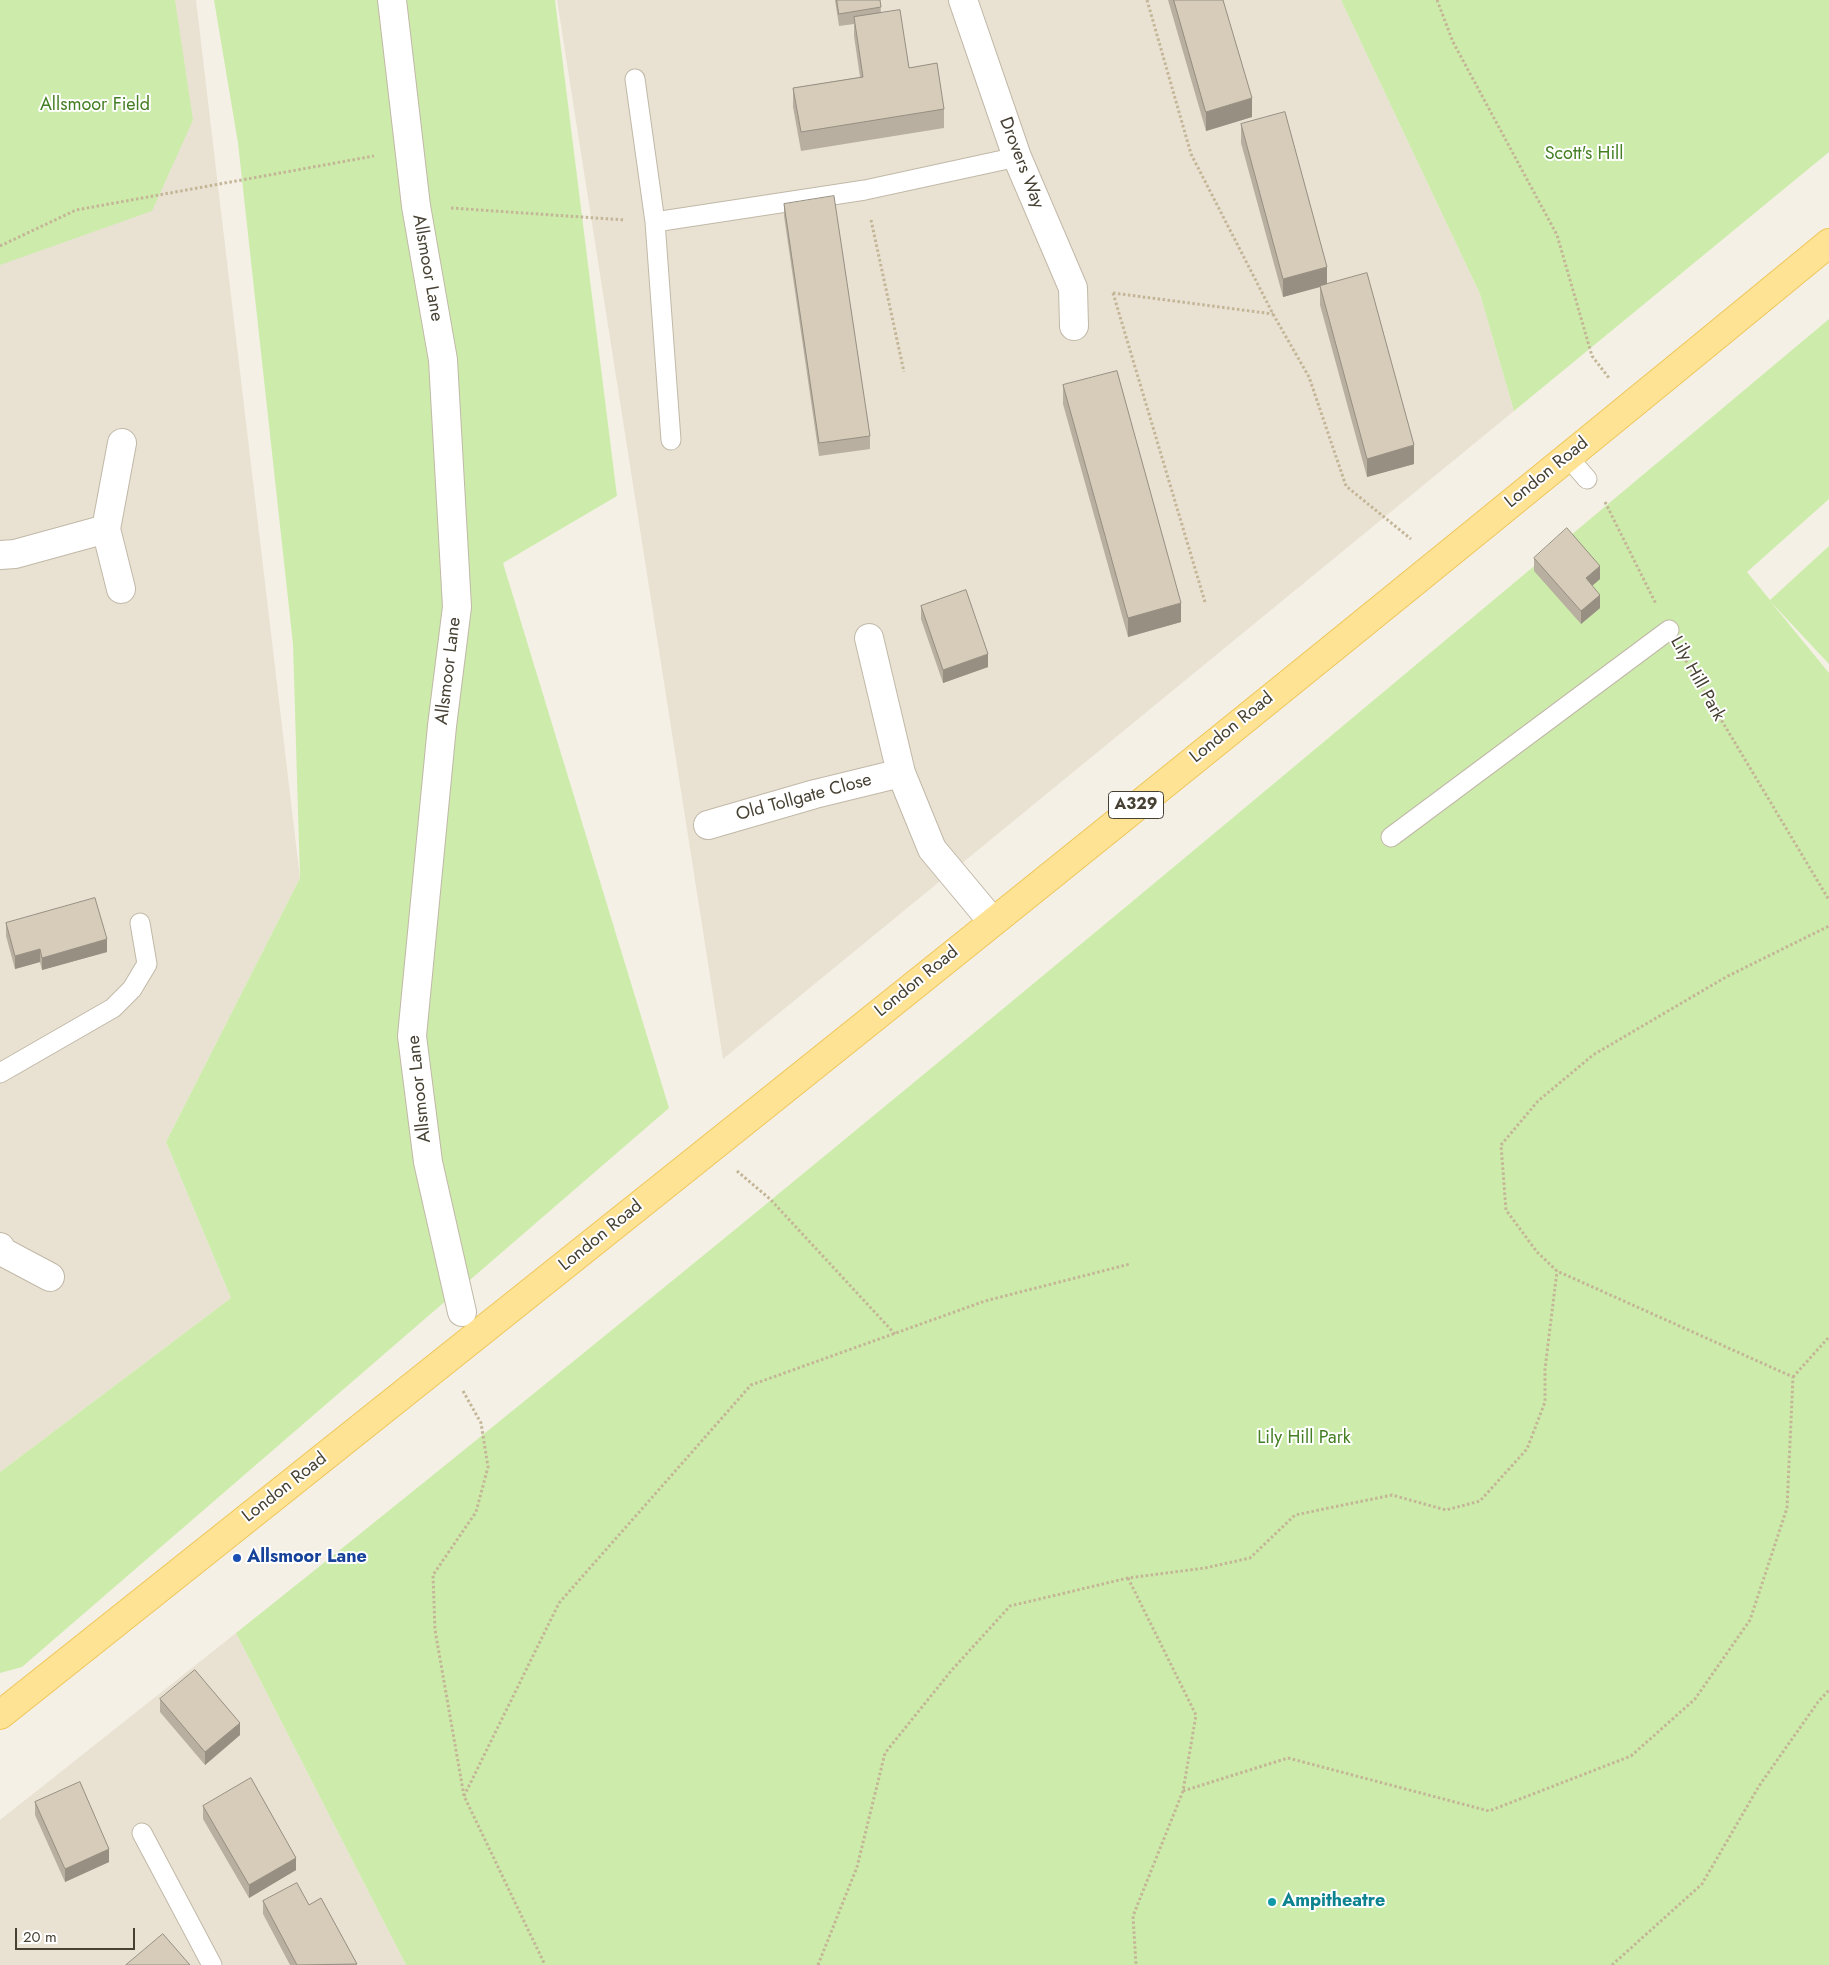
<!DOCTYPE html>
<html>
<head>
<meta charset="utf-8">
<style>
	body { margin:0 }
	#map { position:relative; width:1829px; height:1965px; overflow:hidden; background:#f4f0e5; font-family:Jost,sans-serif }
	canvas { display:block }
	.scale { position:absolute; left:15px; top:1928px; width:120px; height:22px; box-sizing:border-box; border:2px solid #474134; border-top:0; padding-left:6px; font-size:15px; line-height:18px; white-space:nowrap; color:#474134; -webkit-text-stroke:4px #fff; paint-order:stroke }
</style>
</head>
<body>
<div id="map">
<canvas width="1829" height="1965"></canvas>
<div class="scale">20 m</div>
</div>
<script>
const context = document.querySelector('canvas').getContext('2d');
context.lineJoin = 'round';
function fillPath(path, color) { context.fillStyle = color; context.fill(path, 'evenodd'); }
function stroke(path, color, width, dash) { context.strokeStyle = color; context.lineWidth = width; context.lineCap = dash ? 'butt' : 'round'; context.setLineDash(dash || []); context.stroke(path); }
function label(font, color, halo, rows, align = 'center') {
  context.font = font + ' Jost,sans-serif'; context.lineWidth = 4; context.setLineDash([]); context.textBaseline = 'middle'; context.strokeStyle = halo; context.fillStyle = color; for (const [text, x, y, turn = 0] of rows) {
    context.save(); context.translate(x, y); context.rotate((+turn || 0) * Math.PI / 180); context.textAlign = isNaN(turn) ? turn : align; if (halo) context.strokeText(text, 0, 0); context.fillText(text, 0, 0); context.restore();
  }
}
fillPath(new Path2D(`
	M0,0h196l104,878 -134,264 65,156 -231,174z
	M557,0h784l139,294 34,117 -791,648z
	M236,1633l170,332h-406v-145z`), '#e9e2d3');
fillPath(new Path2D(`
	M0,0h175l18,120 -41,91 -152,54z
	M214,0h341l62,496 -114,67 166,545 -647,559 -22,6v-201l231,-174 -65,-156 134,-264 -7,-234 -55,-501z
	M1341,0h488v152l-315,259 -34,-117z
	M1829,319v180l-82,73 23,28 59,-54v118l-59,-63 59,72v1292h-1423l-170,-332c539,-429 1065,-872 1593,-1314z`), '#cdecab');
const service = new Path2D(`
	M635,79l20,143 16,218
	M655,222l210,-32 152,-33
	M1568,457l19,22
	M1391,837l278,-207
	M0,1073l113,-65 19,-19 15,-25 -7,-41
	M142,1833l70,132`);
const pedestrian = new Path2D(`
	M392,0l24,206 27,154 14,247 -15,119 -30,310 16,126 34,150`);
const minor = new Path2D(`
	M963,0l54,157 56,131 1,38
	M0,555l15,-1 91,-25
	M121,589l-15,-60 16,-86
	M869,638l32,135 31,76 60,72
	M708,825l107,-31 86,-21
	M0,1247l3,5 47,25`);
const primary = new Path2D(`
	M0,1715c612,-487 1225,-975 1829,-1472`);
stroke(service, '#c1b8a7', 21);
stroke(pedestrian, '#c1b8a7', 30);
stroke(minor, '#c1b8a7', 30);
stroke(primary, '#eec65a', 30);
stroke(new Path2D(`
	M1147,0l44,154 82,160 36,63 37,109 65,53
	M1437,0l16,42 104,193 35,121 17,22
	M451,208l174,12
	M871,220l33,152
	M0,246l76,-36 298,-54
	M1113,293l92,309
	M1113,293l160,21
	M1605,502l51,102
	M1683,656l146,244
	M737,1171l33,28 125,135
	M1793,1377l36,-40
	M463,1391l18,32 7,44 -12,45 -43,63 2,55 29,166 81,169
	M1128,1578l68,137 -13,76 -50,125 3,49
	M1183,1791l105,-33 201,53 142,-55 64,-57 55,-79 37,-112 6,-131 -236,-106 -20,-19 -31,-42 -5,-65 37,-44 55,-46 133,-78 103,-51
	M464,1796l95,-193 192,-218 234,-84 145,-37
	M818,1965l39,-98 28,-114 66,-82 59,-65 118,-28 77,-10 45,-10 45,-43 97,-20 54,15 34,-9 47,-52 18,-47v-33l12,-98
	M1612,1965l90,-81 57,-98 59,-84 11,-12`), '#c4b597', 3, [2.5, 2.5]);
stroke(service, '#fff', 19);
stroke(pedestrian, '#fff', 28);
stroke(minor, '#fff', 28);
stroke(primary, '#ffe394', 28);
fillPath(new Path2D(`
	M835,0h45l1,13 28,55 35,41v19l-143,23 -8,-44v-19l67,-11 -6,-41v-12l-15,2z
	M1168,0h55l29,117 -46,14z
	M1241,124l86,160 87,180 -47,13 -47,-172v-18l-37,10 -42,-154z
	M784,204l86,232v13l-51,7 -35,-240z
	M1063,385l118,237 -53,15 -65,-233z
	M1534,558l66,21 -8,7 8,22 -19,16 -47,-53z
	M921,606l67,61 -45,16 -22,-64z
	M6,923l101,29 -65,18 -2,-8 -25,7 -9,-33z
	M160,1699l80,36 -35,30 -45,-53z
	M35,1802l74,60 -44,20 -30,-67z
	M203,1806l93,64 -47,28 -46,-79z
	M263,1901l46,4 48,60h-67l-27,-51z`), '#b9afa0');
fillPath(new Path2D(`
	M1252,98v19l-46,14v-19z
	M1327,267v18l-44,12v-18z
	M1414,445v19l-47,13v-18z
	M1600,566v13l-14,12v-13z
	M1600,595v13l-19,16v-13z
	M1181,603v19l-53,15v-19z
	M988,654v13l-45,16v-13z
	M107,939v13l-65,18v-12z
	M40,949v13l-25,7v-13z
	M240,1723v12l-35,30v-13z
	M109,1849v13l-44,20v-13z
	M296,1858v12l-47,28v-13z`), '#968f82');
const building = new Path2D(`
	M837,0h43l1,7 -42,7z
	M1174,0h49l29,98 -46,14z
	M900,10l9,58 28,-5 7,46 -143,23 -8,-44 70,-11 -9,-60z
	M1285,112l42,155 -44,12 -42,-155z
	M834,196l36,240 -51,7 -35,-239z
	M1367,273l47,172 -47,14 -47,-173z
	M1117,371l64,232 -53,15 -65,-233z
	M1567,528l33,38 -14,12 14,17 -19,16 -47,-53z
	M966,590l22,64 -45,16 -22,-64z
	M95,898l12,41 -65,19 -2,-9 -25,7 -9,-33z
	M195,1670l45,53 -35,29 -45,-53z
	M251,1778l45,80 -47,27 -46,-79z
	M80,1782l29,67 -44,20 -30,-67z
	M297,1883l12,22 12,-7 36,66 -60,1 -34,-64z
	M163,1934l27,31h-64z`);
fillPath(building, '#d7ccba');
stroke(building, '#968f82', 1);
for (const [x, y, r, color] of [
	[237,1558,5,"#1a4fb4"],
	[1272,1902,5,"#0f9aa8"]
]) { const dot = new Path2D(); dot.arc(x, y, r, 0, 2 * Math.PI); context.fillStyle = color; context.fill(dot); stroke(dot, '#fff', 2); }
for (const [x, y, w] of [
	[1136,805,55]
]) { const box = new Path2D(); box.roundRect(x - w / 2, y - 13.5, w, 27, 4); context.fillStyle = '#fff'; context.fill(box); stroke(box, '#474134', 1); }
label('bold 16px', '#474134', null, [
	["A329",1136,805]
]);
label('18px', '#437e22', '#fff', [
	["Allsmoor Field",95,106],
	["Scott's Hill",1584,155],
	["Lily Hill Park",1304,1439]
]);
label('18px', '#474134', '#fff', [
	["Drovers Way",1021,163,69],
	["Allsmoor Lane",427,268,80],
	["London Road",1547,473,-39],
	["Allsmoor Lane",449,671,-83],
	["Lily Hill Park",1697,679,61],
	["London Road",1232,728,-39],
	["Old Tollgate Close",804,798,-15],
	["London Road",917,982,-39],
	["Allsmoor Lane",420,1089,-96],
	["London Road",601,1236,-39],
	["London Road",285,1488,-38]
]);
label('bold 18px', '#164399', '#fff', [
	["Allsmoor Lane",247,1558]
], 'left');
label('bold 18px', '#0d838f', '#fff', [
	["Ampitheatre",1282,1902]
], 'left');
</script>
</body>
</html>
